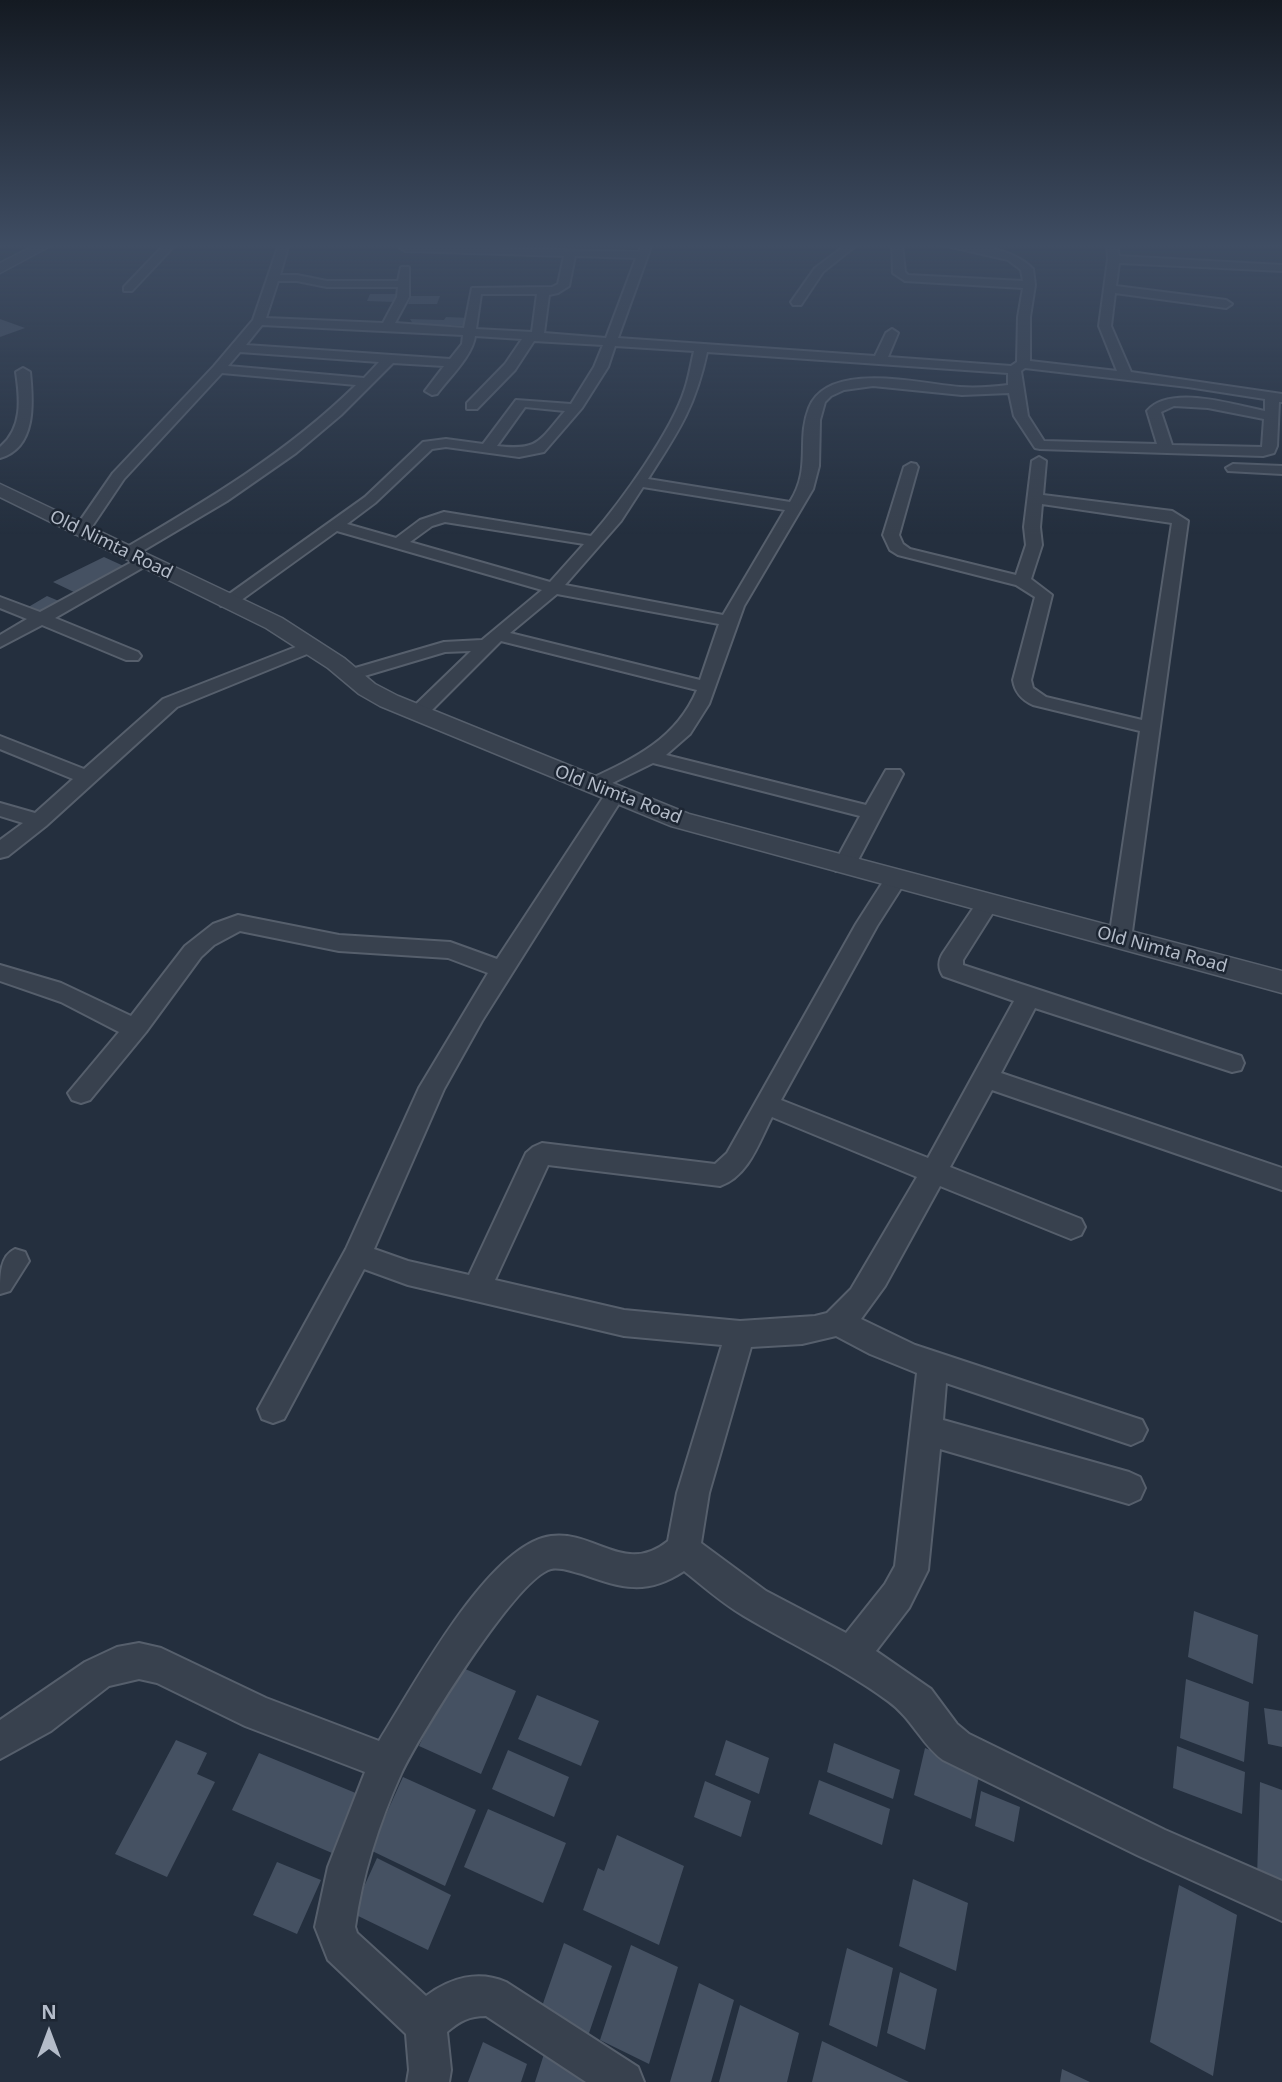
<!DOCTYPE html>
<html>
<head>
<meta charset="utf-8">
<style>
	body { margin:0 }
	#map { position:relative; width:1282px; height:2082px; overflow:hidden; background:#242f3e; font-family:"Noto Sans",sans-serif }
	canvas { display:block }
	.north { position:absolute; left:14px; top:1998px; width:70px; height:70px; -webkit-text-stroke:5px #1d2633; paint-order:stroke; rotate:0deg; font-size:19px; font-weight:700; line-height:28px; text-align:center; color:#b4bcc9 }
	.north::after { content:''; display:block; margin:auto; width:24px; height:32px; background:#b4bcc9; clip-path:polygon(50% 0,100% 100%,50% 72%,0 100%) }
</style>
</head>
<body>
<div id="map">
<canvas width="1282" height="2082"></canvas>
<div class="north">N</div>
</div>
<script>
const context = document.querySelector('canvas').getContext('2d');
context.lineJoin = 'round';
function fillPath(path, color) { context.fillStyle = color; context.fill(path, 'evenodd'); }
function stroke(path, color, width, dash) { context.strokeStyle = color; context.lineWidth = width; context.lineCap = dash ? 'butt' : 'round'; context.setLineDash(dash || []); context.stroke(path); }
function label(font, color, halo, rows, align = 'center') {
  context.font = font + ' "Noto Sans",sans-serif'; context.lineWidth = 5; context.setLineDash([]); context.textBaseline = 'middle'; context.strokeStyle = halo; context.fillStyle = color; for (const [text, x, y, turn = 0] of rows) {
    context.save(); context.translate(x, y); context.rotate((+turn || 0) * Math.PI / 180); context.textAlign = isNaN(turn) ? turn : align; if (halo) context.strokeText(text, 0, 0); context.fillText(text, 0, 0); context.restore();
  }
}
fillPath(new Path2D(`
	M370,294h27l-3,8 -27,-1z
	M411,296h29l-3,8h-29z
	M446,317l24,1 -4,8 -53,-2 -3,-5 34,1z
	M0,319l25,9 -25,9z
	M104,557l24,11 -50,26 -25,-12z
	M47,596l19,8 -22,13 -19,-8z
	M1194,1611l64,24 -5,49 -65,-27z
	M456,1665l60,26 -35,83 -62,-28z
	M1186,1679l63,23 -5,60 -64,-24z
	M537,1695l62,26 -18,45 -63,-27z
	M1264,1708l18,3v36l-14,-3z
	M176,1740l31,13 -10,21 18,8 -48,95 -52,-23z
	M726,1740l43,18 -10,36 -44,-19z
	M834,1743l66,27 -7,29 -66,-27z
	M1177,1746l68,26 -3,42 -69,-26z
	M925,1748l55,22 -9,49 -57,-24z
	M508,1750l61,27 -15,40 -62,-28z
	M259,1753l99,41 -26,59 -100,-43z
	M403,1777l73,33 -31,76 -75,-36z
	M819,1780l71,29 -8,36 -73,-31z
	M705,1781l46,20 -10,36 -47,-20z
	M1260,1782l22,8v96l-25,-9z
	M981,1791l39,16 -6,35 -39,-16z
	M488,1809l78,34 -23,60 -79,-36z
	M617,1835l67,31 -25,79 -76,-35 15,-42 6,3z
	M377,1858l74,37 -23,55 -76,-37z
	M277,1862l44,18 -24,54 -44,-19z
	M913,1879l55,24 -12,68 -57,-25z
	M1179,1885l58,30 -24,161 -63,-34z
	M564,1943l48,23 -25,73 -48,-24z
	M631,1945l47,22 -29,97 -49,-24z
	M847,1948l46,20 -16,79 -48,-22z
	M900,1972l37,17 -12,61 -38,-17z
	M699,1983l35,17 -23,82h-41z
	M740,2005l59,28 -12,49h-68z
	M822,2041l87,41h-97z
	M483,2042l44,22 -6,18h-53z
	M544,2054l44,28h-53z
	M1062,2069l28,13h-30z`), '#455162');
const minor = new Path2D(`
	M165,244h11l-44,47h-8v-4z
	M279,244h10l-9,31h17l30,6h71l3,-14h8v30l-14,26 69,5 8,-40 80,-1 6,-3 6,-28 -159,-5 -5,-3 1,-2 238,6 3,-8h10l-34,94 257,18 11,-23 6,-4 6,4 -10,24 123,9 6,-4 1,-45 5,-29 -118,-7 -12,-8 -1,-29h10l3,28 3,3 115,6 -2,-11 -13,-10 -70,-16c29,-2 74,3 95,25l2,16 -5,32v44l87,10 -18,-45 9,-67 -1,-15h10l2,12 163,9v6l-163,-8 -3,23 110,14 6,4 -6,4 -111,-15 -4,33 20,46 151,22v8h-3l-2,44 -3,7 -11,3 -223,-7 -5,-1 -21,-32 -5,-23 -47,2 -89,-9 -29,4 -13,6 -6,6 -5,18 -1,46 -6,23 -69,117 -35,98 -19,30 -24,21 200,50 20,-35h14l3,4 -48,92 -3,5h-16l-3,-5 27,-50 -207,-53 -53,26h-14l-3,-4 3,-4c47,-22 90,-41 111,-91l-196,-49 -76,76h-14l-2,-4 2,-4 60,-58 -26,1 -94,28 -9,-5 3,-4 99,-29 38,-2 60,-50 -205,-59 -104,75h-12l-3,-4 147,-105 58,-55 23,-3 37,5 33,-44 55,4 23,-37 9,-22 -69,-4 -19,29 -38,39h-10v-6l38,-39 17,-25 -47,-3c-2,19 -26,42 -38,58l-5,1 -7,-4 19,-25 -51,-3 -52,52 -45,38 -69,48 -93,55h-12l-2,-3 2,-3c84,-49 165,-97 234,-165l-134,-12 -98,106 -37,55h-12l-2,-3 40,-58 101,-107 39,-46zM575,256l61,2 -30,80 -62,-5 5,-38 9,-2 11,-7zM278,281h19l30,6h71l-1,10 -14,26 -117,-5zM481,294h56l-5,38 -56,-3zM262,325l201,10 -1,9 -12,15 -204,-14zM615,346l79,5c-3,13 -5,26 -9,38 -13,42 -64,113 -94,147l-147,-24 -24,8 -24,18 -49,-14 28,-21 57,-54 14,-2 73,10 25,-5 38,-44 26,-41zM240,352l139,10 -15,16 -136,-12zM707,352l301,21v12c-16,2 -32,3 -48,2 -39,-3 -132,-27 -151,21 -13,33 3,59 -19,94l-142,-23c30,-47 47,-71 59,-127zM1025,368l163,19 77,12v12c-31,-6 -95,-27 -118,0l10,33 -113,-3 -16,-25 -7,-45zM1174,406l34,2 56,11 -2,28 -90,-2 -11,-33zM525,407l40,4c-26,30 -26,40 -68,35zM643,487l142,23 -62,105 -158,-30 56,-64zM445,522l139,22 -34,38 -140,-40 22,-16zM557,594l162,30 -19,56 -190,-47z
	M847,244h11l-35,28 -22,33h-8l-2,-3 24,-34z
	M23,368l7,4c3,29 7,76 -30,86v-11c23,-19 20,-48 16,-75z
	M1039,457l7,4 -3,34 129,16 16,10 -57,418 -3,6 -8,2 -8,-2 -3,-6 31,-208 -107,-26c-11,-5 -18,-12 -20,-25l22,-83 -19,-12 -118,-30 -8,-5 -7,-15 21,-68 7,-4 5,1 2,3 -19,68 4,9 7,5 106,26 10,-30 -2,-18 8,-66zM1042,504l130,19 -30,197 -96,-23 -13,-9 -2,-8 21,-85 -21,-16 11,-34 -2,-18z
	M1233,464l49,2v8l-54,-3 -2,-3z
	M143,556l6,2 2,3 -2,3 -94,54 83,34 3,4 -3,4h-12l-84,-35 -42,22v-12l27,-16 -27,-11v-11l40,15z
	M311,641l6,1 3,4 -3,4 -140,57 -131,119 -38,30 -8,2v-18l23,-17 -23,-7v-13l35,10 38,-34 -73,-30v-13l84,33 79,-70z
	M615,788l7,2 3,4 -143,227 -38,68 -70,160 34,12 61,14 57,-122 7,-6 9,-4 173,21 12,-11 129,-229 32,-50h16l3,5 -30,47 -96,174 147,58 86,-157 -71,-25c-5,-8 -5,-15 0,-23l37,-55 8,-2 8,2 3,5 -36,57v5l278,91 3,7 -3,7 -9,2 -197,-64 -34,65 281,95v22l-290,-100 -42,77 131,52 4,8 -4,8 -10,4 -10,-4 -121,-49 -55,100 -24,33 54,26 227,75 5,10 -5,10 -11,5 -185,-62 -3,37 186,52 11,5 5,11 -5,11 -11,5 -189,-55 -12,121 -19,38 -33,43 55,38 26,35 12,10 196,96 117,51v40l-143,-65 -196,-96c-22,-16 -31,-42 -55,-59 -45,-33 -95,-56 -144,-85 -21,-12 -41,-30 -60,-45 -38,25 -62,17 -102,3 -9,-2 -21,-7 -31,-5 -35,9 -133,168 -150,205 -22,49 -39,101 -46,153l2,6 69,63c24,-18 52,-26 80,-14l132,85 6,15h-58l-100,-66c-17,0 -26,5 -39,16l4,38 -2,12h-42l2,-12 -3,-36 -78,-74 -13,-33 13,-60 37,-95 -120,-46 -88,-43 -18,-4 -30,7 -58,45 -51,28v-39l85,-58 32,-15 22,-4 22,5 105,50 113,43c33,-52 109,-197 172,-205 44,-6 74,40 117,5l9,-48 45,-148 -98,-9 -216,-51 -44,-16 -80,150 -11,4 -11,-4 -4,-10 88,-160 73,-161 69,-115 -40,-15 -109,-7 -99,-20 -26,14 -13,12 -55,75 -56,68 -9,3 -9,-3 -4,-7 51,-61 -58,-30 -61,-21v-16l61,18 70,33 54,-70 28,-22 25,-9 101,20 111,7 47,17 111,-169zM772,1117l145,60 -66,112 -24,24 -12,3 -75,5 -116,-11 -129,-30 53,-115 172,21c29,-10 39,-44 52,-69zM836,1336l34,18 47,19 -22,193 -10,18 -39,49 -80,-42 -65,-48 8,-50 42,-146 51,-3z
	M15,1249l10,3 4,9 -19,30 -10,3c0,-19 0,-38 15,-45z`);
const tertiary = new Path2D(`
	M37,244h17l-54,29v-10z
	M0,484l282,134 62,40 31,26 23,12 291,118 593,157v22l-611,-167 -291,-120 -21,-12 -31,-26 -62,-40 -266,-131z`);
stroke(minor, '#565f6c', 4);
stroke(tertiary, '#565f6c', 3);
fillPath(minor, '#38414e');
fillPath(tertiary, '#38414e');
const sky = context.createLinearGradient(0, 0, 0, 535);
sky.addColorStop(0, '#141a22');
sky.addColorStop(0.46, '#3f4d63');
sky.addColorStop(1, '#3f4d6300');
context.fillStyle = sky;
context.fillRect(0, 0, 1282, 535);
label('18px', '#b4bcc9', '#1d2633', [
	["Old Nimta Road",111,545,26],
	["Old Nimta Road",618,795,21],
	["Old Nimta Road",1162,950,15]
]);
</script>
</body>
</html>
